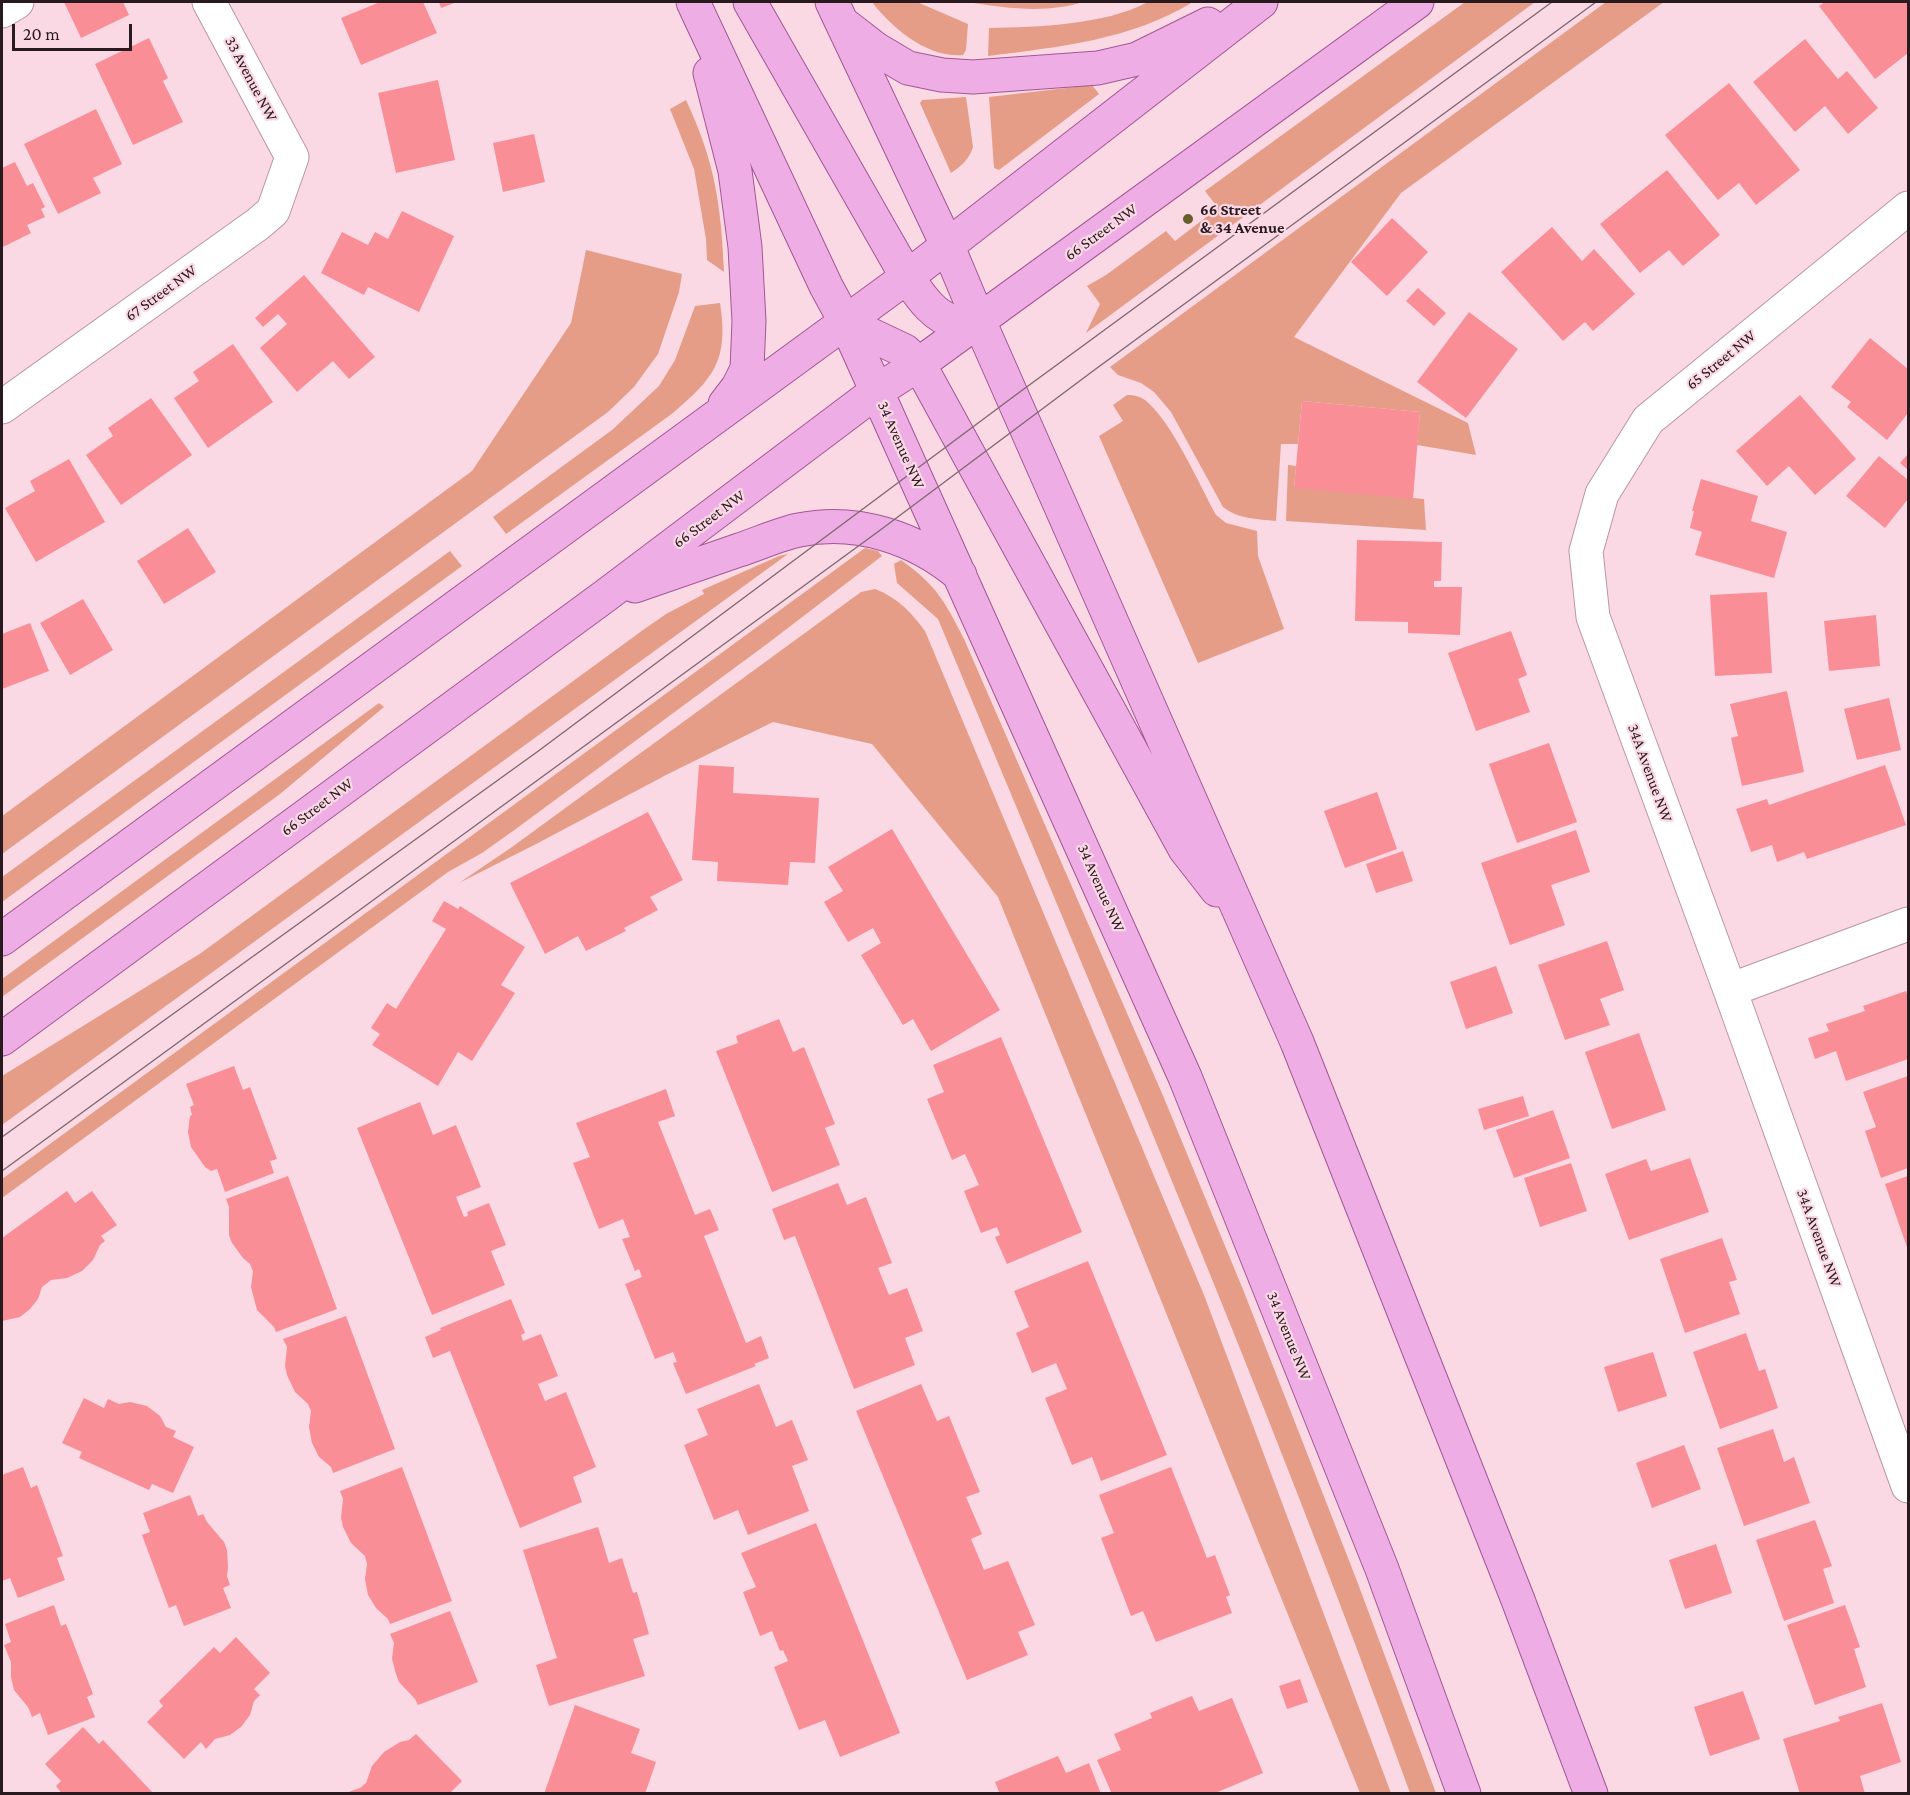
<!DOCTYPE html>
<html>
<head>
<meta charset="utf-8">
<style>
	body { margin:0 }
	#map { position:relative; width:1910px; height:1795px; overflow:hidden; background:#fad9e5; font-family:"Crimson Pro",serif }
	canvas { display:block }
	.frame { position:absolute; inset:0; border:3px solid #291a20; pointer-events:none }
	.scale { position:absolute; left:12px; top:24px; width:120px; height:27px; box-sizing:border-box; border:3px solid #291a20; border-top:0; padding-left:8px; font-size:18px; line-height:21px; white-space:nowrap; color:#291a20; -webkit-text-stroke:4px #fad9e5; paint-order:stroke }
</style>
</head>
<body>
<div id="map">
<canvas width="1910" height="1795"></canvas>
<div class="frame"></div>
<div class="scale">20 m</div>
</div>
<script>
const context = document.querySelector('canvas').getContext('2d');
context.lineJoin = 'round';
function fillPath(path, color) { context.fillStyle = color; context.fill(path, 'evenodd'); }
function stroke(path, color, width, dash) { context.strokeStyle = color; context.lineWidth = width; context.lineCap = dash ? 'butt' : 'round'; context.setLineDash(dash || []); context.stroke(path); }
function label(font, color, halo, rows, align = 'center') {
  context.font = font + ' "Crimson Pro",serif'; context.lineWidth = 4.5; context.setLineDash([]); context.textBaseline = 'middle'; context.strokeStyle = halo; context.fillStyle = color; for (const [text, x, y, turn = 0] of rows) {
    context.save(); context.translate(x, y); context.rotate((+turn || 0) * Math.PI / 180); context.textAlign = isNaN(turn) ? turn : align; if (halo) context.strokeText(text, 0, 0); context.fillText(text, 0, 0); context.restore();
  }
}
fillPath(new Path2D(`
	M872,2h45l51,22 -2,26 -3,5c-36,3 -71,-27 -91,-53z
	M967,2h116c-38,12 -77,6 -116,0z
	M1148,2h45c-62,38 -134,45 -205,54l1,-28c48,-1 116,-3 159,-26z
	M1465,2h70l-449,331 14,-29 -13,-18 19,-11 60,-44 9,10 43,-33 -13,-17z
	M1606,2h58l-263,191 -107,144 174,86 8,32 -59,-10 3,-33 -118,-11 -4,43h-17l-5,77c-19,-2 -38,-2 -53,-14l-52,-95 -17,-20 -13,-9 -23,-8 -8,-8z
	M1092,85l7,9 -100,76 -5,-2 -5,-71z
	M966,97l7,50c-4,13 -12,19 -22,26l-31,-70 2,-3z
	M686,100c29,62 35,104 38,172l-17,-12 -1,-21 -12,-70 -24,-60z
	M586,250l96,24 -3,18 -21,62 -24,33 -26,25 -606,442v-38l470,-345 99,-148z
	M720,303c9,57 -6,75 -47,110l-167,121 -13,-17 119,-87 47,-44 16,-26 20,-54z
	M1127,395c7,0 12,1 18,5 26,20 54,84 71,115l10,8 31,8 1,25 26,73 -86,34 -99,-227 24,-15 -10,-16z
	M1288,465l8,1 -2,21 130,12 2,31 -140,-9z
	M865,548l13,3 4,5 -115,88 -254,187 -31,22 -34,19 -446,326v-19z
	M450,551l12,15 -460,336v-25z
	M788,554l-786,571v-49l199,-123 442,-323 23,-16 38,-20 -2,-4 77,-34z
	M901,560c36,26 43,40 63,79l200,459 80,194 113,289 79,212h-26c-143,-397 -310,-784 -472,-1174l-41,-36 -3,-19z
	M875,589c23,9 36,23 50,42l279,664 187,498h-31l-362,-896 -126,-153 -99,-22 -107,53 -126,67 -81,41 53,-36 349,-255z
	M379,703l5,4 -104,87 -278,203v-18z`), '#e59d88');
fillPath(new Path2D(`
	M64,2h59l6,13 -48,23z
	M380,2h43l14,31 -76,32 -20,-47z
	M439,2h18l-16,6z
	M1825,2h83v51l-33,26 -56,-73z
	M149,38l19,40 -5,3 20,41 -50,23 -38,-81z
	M1805,39l33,40 9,-8 31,37 -30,26 -23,-28 -30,26 -42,-50z
	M438,80l17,80 -59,13 -18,-80z
	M1729,83l71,87 -44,35 -17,-22 -21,17 -53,-65z
	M96,109l26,55 -29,14 8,15 -43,21 -34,-70z
	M534,134l11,48 -42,10 -10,-49z
	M15,162l12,24 6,-3 12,24 -4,2 4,8 -18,8 4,8 -28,14 -1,-79z
	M1667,170l53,65 -37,31 -14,-16 -29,23 -40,-49z
	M402,211l52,25 -35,76 -51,-25 -4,8 -43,-22 21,-41 26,13 7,-13 13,7z
	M1392,218l36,34 -41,44 -36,-34z
	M1552,227l30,34 12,-12 41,45 -42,37 -8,-9 -22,19 -62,-69z
	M304,275l71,82 -26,22 -16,-18 -36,31 -37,-44 27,-24 -9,-10 -15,13 -8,-9z
	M1418,288l28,25 -12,13 -28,-25z
	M1469,312l49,37 -52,69 -49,-36z
	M1870,338l38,31v44l-21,27 -40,-33 4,-5 -20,-15z
	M233,344l40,58 -65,46 -34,-50 25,-17 -6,-9z
	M1800,395l56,64 -41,36 -26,-29 -22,20 -31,-35z
	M151,398l41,57 -71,50 -35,-50 27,-19 -5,-8z
	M1302,401l118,11 -7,87 -119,-11z
	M1908,454v16l-8,-7z
	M1879,456l29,24v19l-23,29 -39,-32z
	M69,459l36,63 -69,40 -31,-54 30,-17 -5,-10z
	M1701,479l57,17 -7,25 36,11 -13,46 -79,-23 7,-23 -12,-4 4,-17h-2z
	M188,528l28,44 -52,32 -27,-43z
	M1357,540l85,2 -1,39h-7v6h28l-2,48 -52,-2v-11l-53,-1z
	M1767,592l5,81 -57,3 -5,-81z
	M83,599l30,51 -43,25 -30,-52z
	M1876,615l4,51 -51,5 -5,-50z
	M30,623l19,48 -47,18v-55z
	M1511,631l16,44 -9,4 12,33 -54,19 -28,-78z
	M1787,691l17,81 -62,14 -11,-48 7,-2 -8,-32z
	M1889,698l12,52 -44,10 -13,-51z
	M1549,743l28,79 -60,21 -28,-79z
	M699,765l35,2 -1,26 86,5 -4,65 -25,-1 -2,23 -71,-4 1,-19 -26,-2z
	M1885,765l21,60 -99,34 -3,-7 -27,10 -5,-17 -21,7 -15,-43 31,-10 2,6z
	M1377,792l20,57 -52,19 -21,-57z
	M648,812l35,68 -33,17 8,13 -34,18 2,3 -40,20 -8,-15 -33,18 -35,-71z
	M892,829l108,181 -69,41 -18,-32 -10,6 -42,-70 20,-12 -8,-15 -25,14 -24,-40 19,-11 -15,-24z
	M1576,830l14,42 -39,13 14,40 -55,20 -29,-82z
	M1403,851l10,30 -37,12 -10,-29z
	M444,901l14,8 2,-3 65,41 -24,38 14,8 -43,68 -14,-9 -20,34 -66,-41 8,-11 -9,-6 16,-25 9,6 50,-80 -14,-8z
	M1607,941l17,49 -24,9 10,26 -45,15 -27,-75z
	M1496,966l17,47 -47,16 -16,-47z
	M1906,991l2,5v63l-62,22 -10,-30 -21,8 -7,-21 21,-7 -3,-7 39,-13 -2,-5z
	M779,1019l14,33 11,-5 31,77 -10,4 15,37 -68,27 -56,-141 22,-8 -2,-7z
	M1639,1033l27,77 -54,19 -27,-77z
	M1001,1037l81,195 -75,32 -12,-27 5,-2 -3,-8 -16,6 -17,-42 15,-6 -14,-31 -13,6 -25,-61 17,-7 -11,-27z
	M234,1066l9,24 7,-3 27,72 -7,2 4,12 -49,19 -8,-23 -6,2 -6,-4 -14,-20 -3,-15 2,-16 2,-1 -2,-8 4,-2 -8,-21z
	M1908,1076v92l-27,10 -16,-47 11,-4 -13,-35z
	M666,1089l9,27 -17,6 37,93 15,-6 9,21 -15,6 42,107 15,-7 8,22 -15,6 2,2 -70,28 -13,-31 4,-1 -4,-10 -18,7 -30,-75 17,-7 -3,-8 -4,2 -13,-32 8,-2 -7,-18 -24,10 -26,-66 17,-6 -14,-34z
	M1523,1096l6,20 -45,14 -6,-21z
	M420,1102l13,33 23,-10 25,62 -25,10 8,20 4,-1 -1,-4 22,-9 17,42 -15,6 14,34 -73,30 -75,-187z
	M1553,1110l17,48 -56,20 -18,-48z
	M1690,1158l19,54 -80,28 -24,-66 41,-15 5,12z
	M1571,1163l16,48 -47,16 -16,-49z
	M288,1176l49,133 -61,23 -2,-5 -17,-17 -6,-23 2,-16 -3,-7 -7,-6 -11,-15 -3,-8v-28l-3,-8z
	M1908,1176v74l-23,-66z
	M838,1183l9,22 19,-8 26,66 -14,5 11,27 18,-7 16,43 -18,7 10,27 -61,24 -59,-153 -11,4 -12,-31z
	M67,1191l8,12 17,-12 25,34 -16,11 4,5 -5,4 -7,15 -11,11 -15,7 -16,2 -9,7 -4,12 -8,10 -10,8 -18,4v-83z
	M1722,1238l15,42 -8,2 11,32 -55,19 -25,-74z
	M1088,1261l79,194 -66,26 -9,-24 -20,8 -27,-67 22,-9 -11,-26 -24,10 -16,-40 13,-6 -15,-36z
	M511,1299l14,34 -4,2 2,6 18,-7 17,42 -20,8 7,17 21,-9 30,75 -23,10 9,25 -62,26 -70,-177 -17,7 -8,-21 16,-7 -1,-2z
	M346,1316l49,133 -62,24 -2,-6 -12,-10 -7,-14 -3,-16 2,-16 -3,-7 -13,-12 -8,-17 -2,-9 2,-19 -4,-8z
	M1746,1333l13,38 6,-2 13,39 -58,21 -27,-77z
	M1653,1352l14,44 -49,16 -14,-45z
	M759,1384l17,43 16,-7 16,40 -16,6 17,45 -61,24 -10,-25 -24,10 -30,-75 24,-10 -11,-26z
	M921,1384l16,37 12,-5 31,76 -14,5 16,37 -11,5 13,31 24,-9 27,64 -17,7 10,23 -61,25 -111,-269z
	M84,1398l20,10 4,-9 11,5 11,-2 17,4 13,10 6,11 10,4 -3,6 21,10 -21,46 -21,-9 -3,6 -70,-32 3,-6 -20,-9z
	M1773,1429l11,33 10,-5 16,46 -66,23 -27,-78z
	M1684,1445l17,44 -49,19 -16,-45z
	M23,1467l8,21 6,-3 26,71 -6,2 8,22 -47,18 -8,-20 -8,3v-106z
	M402,1467l50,134 -62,23 -2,-5 -12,-11 -8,-13 -3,-16 2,-15 -2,-8 -14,-13 -8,-16 -2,-9 2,-19 -3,-8z
	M1171,1467l36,91 8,-3 15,40 -4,2 6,16 -76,29 -13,-31 -12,5 -30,-78 13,-5 -15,-38z
	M190,1495l8,21 5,-2 4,8 17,20 3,8 1,17 -1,9 3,9 -7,3 8,20 -47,18 -8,-21 -7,3 -27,-73 8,-3 -7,-19z
	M1815,1520l17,46 -9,3 11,34 -50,18 -28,-81z
	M816,1523l84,210 -60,24 -15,-37 -26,10 -25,-63 14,-6 -5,-11 -3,1 -8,-20 -12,5 -17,-44 13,-5 -15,-34z
	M598,1527l11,36 13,-5 11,35 4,-1 12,42 -16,5 12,37 -96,30 -13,-41 21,-7 -34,-108z
	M1716,1544l16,49 -47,16 -16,-49z
	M54,1605l7,21 5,-2 27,70 -6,3 8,20 -47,18 -8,-22 -8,4 -4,-10 -14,-17 -3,-13v-15l-7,-17 7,-3 -6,-18z
	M1845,1605l15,42 -6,2 12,38 -51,18 -28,-80z
	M450,1611l28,71 -60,23 -3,-6 -16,-17 -3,-8 -4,-15 2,-16 -4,-9z
	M236,1637l34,36 -16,16 6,6 -6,6 -4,14 -9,12 -11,8 -15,4 -9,10 -5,-7 -17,17 -37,-37 16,-16 -4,-5 55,-54 6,6z
	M1300,1679l8,23 -21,7 -8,-23z
	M1743,1691l17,48 -50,17 -16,-49z
	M1192,1696l7,15 33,-13 31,75 -50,21h-101l-15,-34 24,-10 -7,-16 38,-16 -2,-5z
	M1882,1703l19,59 -41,14 5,18h-65l-17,-55 57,-18 -2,-4z
	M575,1705l65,24 -9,24 25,9 -11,32h-101z
	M83,1727l16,17 4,-4 51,54h-92l-6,-8 5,-5 -16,-17z
	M416,1734l46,47 -13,13h-106l17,-6 6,-5 6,-17 12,-14 16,-10 9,-2z
	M1058,1756l8,17 23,-10 12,31h-101l-5,-12z`), '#f98e97');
const minor = new Path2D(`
	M2,11l15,-9
	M1908,208l-260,212 -46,74 -16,57 7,66 137,373 178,496
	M2,407l256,-183 15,-13 19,-54 -83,-155
	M1730,990l178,-66`);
const major = new Path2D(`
	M693,2l133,284 20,37 339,754 197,492 82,225
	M750,2l157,275c12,17 26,40 48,45 7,2 17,-1 24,-1
	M832,2l116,245 31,74 318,721 221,558 73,194
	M845,25l31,24 32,19 34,7 31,2 125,-9 39,-9 71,-35
	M710,73l25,98 10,76 4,74 -2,48 -9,18 -13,17
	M846,323l59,28 14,13 266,485 32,41
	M635,586c34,-12 69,-24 104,-36 19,-6 40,-16 60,-20 58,-12 117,8 161,45
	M2,939l905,-662 354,-275
	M2,1039l603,-443 272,-205 42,-27 498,-362`);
stroke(minor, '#bb95a3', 35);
stroke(major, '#a35694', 35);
stroke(minor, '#fff', 33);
stroke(major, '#efade5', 33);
stroke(new Path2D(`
	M2,1137l535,-385 476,-355 539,-395
	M2,1171l877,-640 214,-160 503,-369`), '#816b73', 1.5);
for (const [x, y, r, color] of [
	[1188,219,6,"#675e2b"]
]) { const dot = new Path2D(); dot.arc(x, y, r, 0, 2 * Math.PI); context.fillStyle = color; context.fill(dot); stroke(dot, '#fad9e5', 2); }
label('16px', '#291a20', '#fad9e5', [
	["33 Avenue NW",251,79,62],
	["66 Street NW",1101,232,-36],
	["67 Street NW",161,293,-36],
	["65 Street NW",1721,360,-39],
	["34 Avenue NW",901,445,66],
	["66 Street NW",709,519,-37],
	["34A Avenue NW",1650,773,70],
	["66 Street NW",317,807,-37],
	["34 Avenue NW",1101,888,66],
	["34A Avenue NW",1819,1238,70],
	["34 Avenue NW",1289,1336,68]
]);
label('bold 16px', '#291a20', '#fad9e5', [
	["66 Street",1200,210],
	["& 34 Avenue",1200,228]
], 'left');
</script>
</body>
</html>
